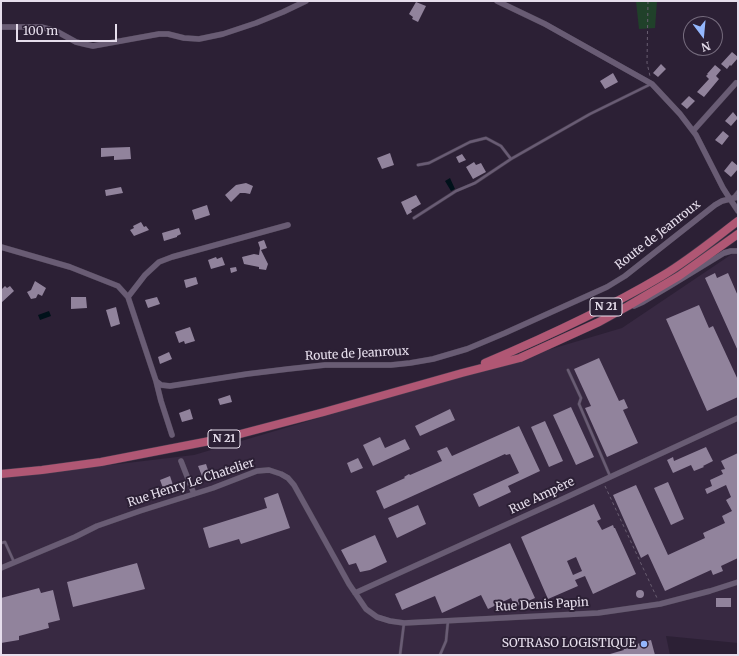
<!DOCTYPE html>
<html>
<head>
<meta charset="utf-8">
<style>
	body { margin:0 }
	#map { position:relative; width:739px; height:656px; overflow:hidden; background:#2c2035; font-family:Merriweather,serif }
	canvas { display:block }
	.frame { position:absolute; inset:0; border:2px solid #e6deec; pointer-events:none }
	.north { position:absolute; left:683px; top:16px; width:40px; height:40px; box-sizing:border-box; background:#2c2035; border:1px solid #766c7e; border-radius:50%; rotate:164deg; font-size:11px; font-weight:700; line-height:16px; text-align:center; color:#e6deec }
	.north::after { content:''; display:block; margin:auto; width:14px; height:18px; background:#94b7fd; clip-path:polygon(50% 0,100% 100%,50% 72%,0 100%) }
	.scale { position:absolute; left:16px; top:24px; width:101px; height:18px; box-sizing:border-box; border:2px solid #e6deec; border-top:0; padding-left:5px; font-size:12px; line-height:14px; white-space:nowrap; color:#e6deec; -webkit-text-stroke:3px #2c2035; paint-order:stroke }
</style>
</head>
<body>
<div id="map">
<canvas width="739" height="656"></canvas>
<div class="frame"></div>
<div class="north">N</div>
<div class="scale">100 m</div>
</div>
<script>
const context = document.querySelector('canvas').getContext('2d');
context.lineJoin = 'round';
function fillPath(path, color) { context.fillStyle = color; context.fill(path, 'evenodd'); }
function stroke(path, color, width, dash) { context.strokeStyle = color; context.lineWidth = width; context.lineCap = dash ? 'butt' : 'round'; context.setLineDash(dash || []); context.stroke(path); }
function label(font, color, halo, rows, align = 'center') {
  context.font = font + ' Merriweather,serif'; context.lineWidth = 4; context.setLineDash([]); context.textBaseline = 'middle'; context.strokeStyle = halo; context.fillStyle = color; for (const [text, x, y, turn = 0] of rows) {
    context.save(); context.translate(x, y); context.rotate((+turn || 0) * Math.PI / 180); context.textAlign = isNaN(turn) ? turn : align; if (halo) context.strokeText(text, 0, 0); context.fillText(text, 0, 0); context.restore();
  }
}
fillPath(new Path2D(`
	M738,250v393l-72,-7 4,19h-669v-177l193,-23 428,-127z`), '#382942');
fillPath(new Path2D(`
	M636,1h21l-2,27 -16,1z`), '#20412a');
fillPath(new Path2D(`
	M450,178l5,11 -4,2 -6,-10z
	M49,311l2,5 -11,4 -2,-5z`), '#00111a');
fillPath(new Path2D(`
	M416,2l10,4 -8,16 -6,-3 1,-2 -4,-3z
	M732,52l6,5v1l-7,8 -1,-1 -3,4 -6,-5z
	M661,64l5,5 -8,8 -5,-4z
	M715,65l6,5 -5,6 3,3 -15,18 -7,-5 12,-13 -3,-3 2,-2h-1z
	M613,73l5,9 -13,7 -5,-8z
	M689,96l6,5 -8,8 -6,-5z
	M733,112l5,6 -7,8 -6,-5z
	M723,131l6,5 -7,9 -7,-5z
	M130,147l1,12 -17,1v-4l-13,1v-9z
	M390,153l4,12 -12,4 -5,-11z
	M462,154l4,6 -7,3 -3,-6z
	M732,161l6,5v3l-7,8 -7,-6z
	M474,162l2,3 5,-2 5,9 -13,7 -7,-12z
	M246,183l7,3 -3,8 -5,-1h-5l-9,9 -6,-7 11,-10z
	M121,187l2,6 -17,3 -1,-6z
	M416,195l5,9 -10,6 1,2 -5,3 -6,-13z
	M207,205l3,10 -15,5 -3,-10z
	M141,222l3,5 2,-1 3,4 -15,6 -4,-6 4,-2 -1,-2z
	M179,228l2,6 -4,2v1l-13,4 -2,-8z
	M264,240l3,8 -6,2 7,14 -2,6 -7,-1v-2l-15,-3 -2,-7 12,-3 5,1 1,-7 -2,-6z
	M216,257l1,2 5,-2 3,8 -14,4 -3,-9z
	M236,267l1,4 -6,2 -1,-5z
	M715,273l2,5 11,-5 10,23v55l-33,-73z
	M196,277l2,7 -12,4 -2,-8z
	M35,281l11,7 -4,8 -4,-2 -2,4 -5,1 -4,-7 4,-2z
	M5,286l2,2 3,-2 4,5 -13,12v-13z
	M71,297h15l1,11 -16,1z
	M157,297l3,7 -12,4 -3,-8z
	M699,305l10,23 4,-2 25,54v17l-31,14 -41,-92z
	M116,307l4,17 -9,3 -5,-17z
	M190,327l5,14 -10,3 -1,-3 -5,2 -4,-11z
	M169,352l3,7 -12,5 -2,-7z
	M599,358l20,43 5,-2 4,9 -5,2 15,33 -31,14 -22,-49 6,-2 -17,-37z
	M230,395l2,7 -12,3 -2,-6z
	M571,407l23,50 -18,8 -23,-50z
	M190,409l3,10 -11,3 -3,-9z
	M450,409l5,11 -35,16 -5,-10z
	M545,421l18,40 -14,6 -18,-40z
	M519,426l21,45 -32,15 3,6 -32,15 -6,-13 46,-21 -9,-19 -4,1 -1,-1 -121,55 -8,-18 29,-13 -1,-1 5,-3 1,1 32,-14 -5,-10 10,-4 5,9z
	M380,437l5,11 20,-9 5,10 -37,17 -10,-21z
	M706,447l7,14 -10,5 1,1 -10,4 -3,-6 -18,8 -6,-13 6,-3 1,4z
	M738,453v105l-17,8 2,5 -10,4 -2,-5 -46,21 -17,-37 -7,4 -28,-63 23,-10 32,70 37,-17 -2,-5 22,-10 -3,-7 10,-5 -6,-11 5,-3 -5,-12 -19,9 -2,-5 7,-3 -2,-6 13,-6 -2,-4 4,-1 -4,-8z
	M358,458l5,10 -12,5 -4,-10z
	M206,464l3,9 -7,3 -4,-10z
	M170,476l3,9 -10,3 -3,-8z
	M668,482l16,37 -13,6 -17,-37z
	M278,493l12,35 -49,16 -2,-5 -30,9 -6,-20 64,-20 -3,-10z
	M594,504l7,15 -4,2 5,9 11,-5 1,3h1l21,46 -43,20 -8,-18 -10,4 3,6 -30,13 -27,-62zM576,557l6,14 -9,4 -6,-14z
	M418,505l8,19 -29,14 -9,-20z
	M375,535l12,27 -17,8 -10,2 -4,-9 -7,2 -8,-15z
	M510,543l25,55 -20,9 -4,-9 -23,11 -7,-14 -39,18 -7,-17 -33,14 -7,-16z
	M137,563l8,26 -72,18 -6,-25z
	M39,588l2,5 12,-3 7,30 -12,3 1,5 -30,8v4l-18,3v-45z
	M636 594a4 4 0 1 1 8 0a4 4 0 1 1-8 0Z
	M716,598h15v9h-15z
	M651,640l4,15h-45v-1l14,-4 -1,-2z`), '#91839c');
const service = new Path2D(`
	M418,165l11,-2 41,-21 16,-4 15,8 10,13 79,-45 61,-30
	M733,197l5,-6
	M414,218l42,-27 19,-8 36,-24
	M568,370l13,28 -2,6 31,72
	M1,543l4,-1 9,20
	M400,655l4,-32
	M440,655l6,-14 2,-20`);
const minor = new Path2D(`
	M497,1l48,23 107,60 28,30 16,21 27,53 7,11 8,-2
	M1,27h40l15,4 20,11 8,2 9,2 66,-12h9l16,4 15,1 24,-5 33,-11 27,-11 23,-11
	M693,131l43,-48
	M1,247l69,20 48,19 10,11 28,84 5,4 9,1 77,-12 41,-5 37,-4h66l19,-2 23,-4 34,-10 38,-16 102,-46 18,-11 90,-71 7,-4 8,-2 8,12
	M128,297l17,-22 14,-13 13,-5 116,-32
	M634,306l9,-4 27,-16 54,-33 7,-2h7
	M156,381l5,20 11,34
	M181,461l13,33
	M1,568l74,-31 22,-11 43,-15 73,-23 44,-17 12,-1 12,4 7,4 6,7 55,99 17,25 11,8 13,4 14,2 194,-10 62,-9 50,-13 28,-9
	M355,593l201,-91 182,-84`);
const primary = new Path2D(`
	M485,363c61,-26 120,-53 177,-87 27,-16 51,-36 76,-55
	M1,474l41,-4 59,-8 124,-24 99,-26 138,-39 58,-15 79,-36 29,-16 51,-30 59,-42`);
stroke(service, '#463c4e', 3.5);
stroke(minor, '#463c4e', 6);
stroke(primary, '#463c4e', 9);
stroke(new Path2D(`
	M648,1l-1,62 3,13
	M605,486l52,112`), '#695e71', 1, [3, 3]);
stroke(service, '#695c74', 2.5);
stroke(minor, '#695c74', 5.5);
stroke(primary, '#b05774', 8);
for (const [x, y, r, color] of [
	[644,644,4,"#94b7fd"]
]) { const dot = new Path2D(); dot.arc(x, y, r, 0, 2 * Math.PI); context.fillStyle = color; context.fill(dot); stroke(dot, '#2c2035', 1.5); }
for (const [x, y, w] of [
	[606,307,32],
	[224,439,32]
]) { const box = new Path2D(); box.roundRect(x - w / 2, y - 9, w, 18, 3); context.fillStyle = '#2c2035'; context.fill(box); stroke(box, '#e6deec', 1); }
label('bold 11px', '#e6deec', null, [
	["N 21",606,307],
	["N 21",224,439]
]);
label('12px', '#e6deec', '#2c2035', [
	["Route de Jeanroux",658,235,-38],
	["Route de Jeanroux",357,354,-3],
	["Rue Henry Le Chatelier",191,483,-18],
	["Rue Ampère",542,496,-25],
	["Rue Denis Papin",542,605,-3]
]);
label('12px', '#e6deec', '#2c2035', [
	["SOTRASO LOGISTIQUE",636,644]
], 'right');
</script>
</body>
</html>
